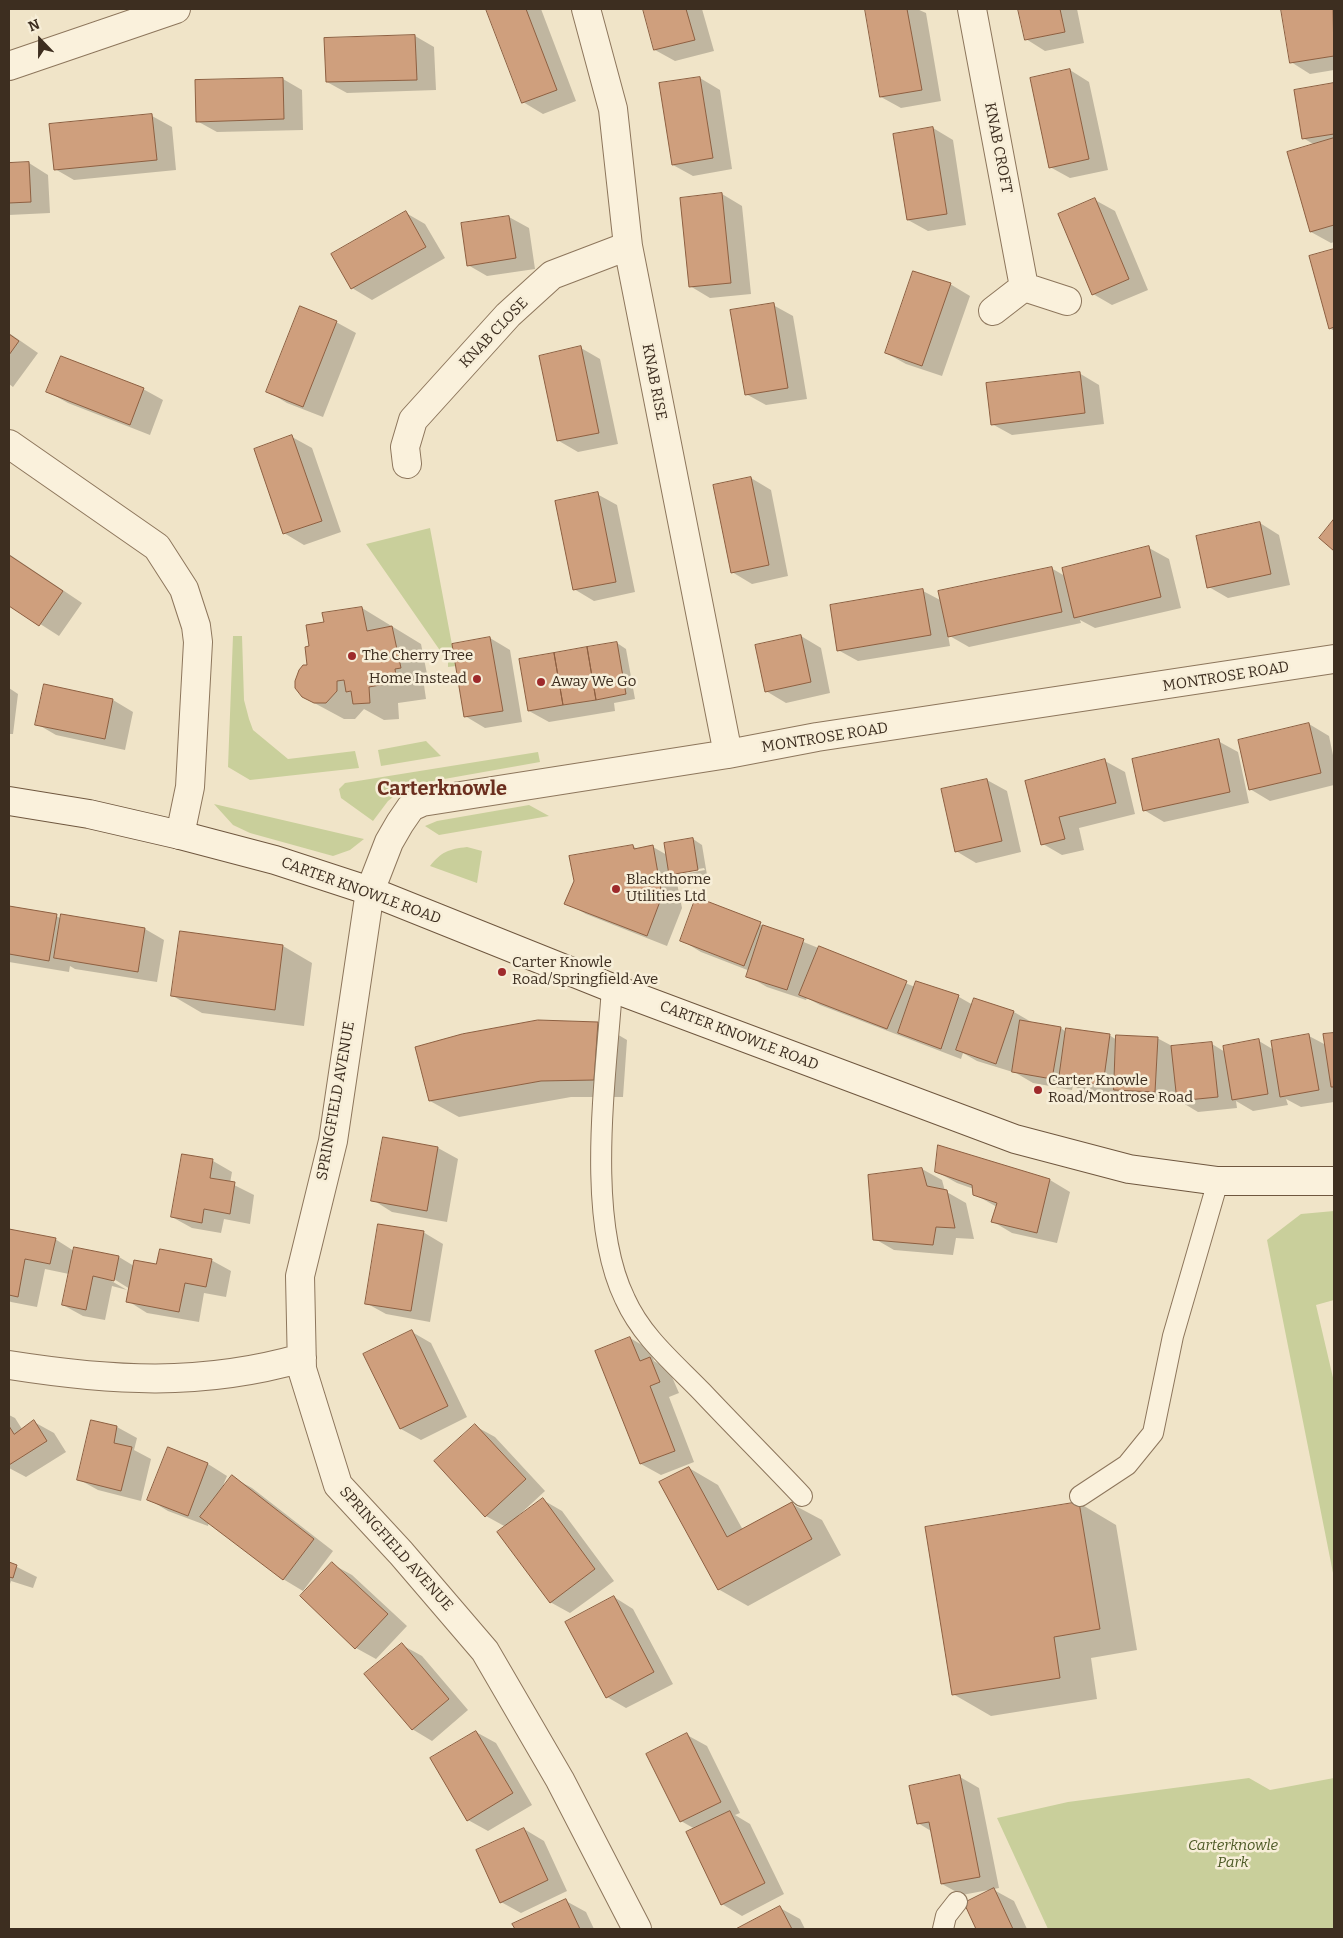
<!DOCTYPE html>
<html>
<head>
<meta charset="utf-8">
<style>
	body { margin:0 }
	#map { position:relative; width:1343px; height:1938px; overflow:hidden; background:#f0e4c8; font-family:Bitter,serif }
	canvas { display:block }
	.frame { position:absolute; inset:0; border:10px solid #3d2e20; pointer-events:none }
	.north { position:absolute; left:15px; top:15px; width:50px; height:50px; -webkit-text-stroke:4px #f7eed8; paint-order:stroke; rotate:338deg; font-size:14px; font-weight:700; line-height:20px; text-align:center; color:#3d2e20 }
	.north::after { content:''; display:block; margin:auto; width:18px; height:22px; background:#3d2e20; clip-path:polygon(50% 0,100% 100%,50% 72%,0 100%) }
</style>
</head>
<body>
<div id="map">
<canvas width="1343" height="1938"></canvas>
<div class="frame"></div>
<div class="north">N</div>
</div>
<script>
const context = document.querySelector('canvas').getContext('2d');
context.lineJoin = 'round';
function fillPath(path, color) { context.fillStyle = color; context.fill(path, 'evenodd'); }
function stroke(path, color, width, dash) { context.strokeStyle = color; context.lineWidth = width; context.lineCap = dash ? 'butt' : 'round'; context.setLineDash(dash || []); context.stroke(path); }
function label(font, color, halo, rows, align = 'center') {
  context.font = font + ' Bitter,serif'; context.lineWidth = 5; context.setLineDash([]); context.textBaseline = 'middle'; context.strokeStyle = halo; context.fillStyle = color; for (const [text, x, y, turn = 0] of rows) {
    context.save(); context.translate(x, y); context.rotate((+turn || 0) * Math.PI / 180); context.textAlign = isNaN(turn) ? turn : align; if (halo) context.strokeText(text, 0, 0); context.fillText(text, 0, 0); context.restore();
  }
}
fillPath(new Path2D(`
	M430,528l26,138 -8,1v-5l-82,-118z
	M233,636h9l2,64 5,19 4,11 35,29 67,-8 4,17 -109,12 -22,-13z
	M426,741l15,15 -60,10 -3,-16z
	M538,752l2,10 -124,22 -15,7 -13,10 -15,20 -32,-23 -2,-9 6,-6z
	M214,804l150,35 -14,11 -17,6 -83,-23 -17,-8z
	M529,805l20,11 -110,19 -14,-9 12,-5z
	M467,847l15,4 -5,32 -47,-17c11,-14 19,-17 37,-19z
	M1334,1211v89l-18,5 18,77v196l-67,-338 34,-26z
	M1249,1778l21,12 64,-12v151h-286l-51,-111 71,-16z`), '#c9cf9b');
fillPath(new Path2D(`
	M488,9h53l35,92 -33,13 -20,-12z
	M644,9h58l12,42 -39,10 -20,-11z
	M866,9h51l9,4 15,88 -40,7 -20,-11z
	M1020,9h57l7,34 -39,8 -19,-12z
	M1282,9h52v61l-24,4 -19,-12z
	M415,36l19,11 2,43 -89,3 -20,-11z
	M1070,70l19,12 19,88 -38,8 -20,-11z
	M700,78l20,12 12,79 -39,7 -20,-11z
	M283,79l19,11 1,40 -86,2 -20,-11z
	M1334,84v158l-3,1 -20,-11 4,-87 -12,-7 -8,-47z
	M152,116l20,11 4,43 -102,10 -19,-11 -4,-44z
	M933,128l20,12 13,85 -38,6 -20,-11z
	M29,163l19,12 2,38 -41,2v-51z
	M722,194l20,12 9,88 -41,4 -20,-12 -9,-87z
	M1095,200l20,11 33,79 -36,15 -19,-11z
	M406,213l19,11 20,34 -73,42 -20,-12 -19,-33z
	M509,217l20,11 6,41 -48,7 -19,-11 -6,-41z
	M1334,251v80l-4,-3 -20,-71z
	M950,284l20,12 -28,80 -36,-12 -20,-11z
	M773,305l20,11 14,83 -41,6 -20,-11z
	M336,322l20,11 -33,84 -36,-14 -20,-12z
	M9,333l29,20 -25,34 -4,-3z
	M581,348l19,11 18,85 -40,8 -19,-11z
	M1079,373l20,12 5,39 -92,11 -20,-11z
	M143,389l20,11 -13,35 -82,-32 -20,-11z
	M292,437l20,11 29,84 -37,13 -20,-12z
	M751,478l20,12 17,86 -36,8 -20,-12z
	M597,494l20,11 18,87 -41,9 -20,-12z
	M1260,523l19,12 11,50 -62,13 -19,-11z
	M1149,548l20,11 12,49 -86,20 -15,-8 1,3 -112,24 -21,-12 2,11 -92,15 -20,-11 85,-59 19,10 109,-33 14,8z
	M9,554l73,49 -23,33 -50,-32z
	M362,608l59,36 8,40 -5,1 2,14 -28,4 1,16 -15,1 -20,-11 -9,10h-11l-39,-21 6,-51 14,-24z
	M801,636l20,12 9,45 -44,10 -20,-12z
	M490,638l20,12 12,72 -37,6 -20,-12z
	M617,643l9,6 9,50 -21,4 1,8 -66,11 -20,-11z
	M44,686l69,14 20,12 -8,38 -69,-15 -19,-11z
	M9,688l9,6 -5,40h-4z
	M1309,724l20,12 5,24v25l-64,16 -20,-12z
	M1218,741l20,11 11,51 -85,19 -20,-12z
	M1105,761l20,11 10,42 -56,14 5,22 -22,5 -19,-11 -16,-62z
	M987,780l20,11 14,61 -45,11 -20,-12z
	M693,839l9,6 5,30 -27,5 -4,-2 6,30 -15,38 -81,-32 -20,-11 67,-57 5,4 15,-3 14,8zM704,868l1,2 -28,5v-2z
	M697,899l218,88 2,-5 42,15 14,8 2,-6 39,13 19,11 28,5 5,4 43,3 8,5 40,-2 17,9 38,-3 13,8 34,-11 15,9 35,-14 17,9 -1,-10 9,-1v68l-33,5 -15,-8 2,6 -35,6 -17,-10 1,7 -39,4 -20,-12 -1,-9 -2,11 -40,-1 -13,-7 -42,-4 -7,-5 -1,5 -39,-7 -17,-10 -39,-12 -14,-8 -2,6 -141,-54 -13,-7 -1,2 -39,-13 -19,-11 2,-5 -49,-19 -20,-12z
	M9,908l47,8 6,3 83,10 19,11 -7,42 -82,-13 -5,-3 -1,6 -60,-10z
	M181,933l102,13 29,17 -8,63 -102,-13 -29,-17z
	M598,1023l29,17 -4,57h-52l-112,20 -29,-16z
	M384,1138l54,10 20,11 -11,63 -55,-10 -19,-12z
	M939,1146l111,34 20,12 -13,51 -45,-10 -20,-12 5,-14 -23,-13v-5l-17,-6 -20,-11z
	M213,1161l19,11 -2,11 24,12 -4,29 -26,-5 -3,14 -29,-5 -20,-11z
	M922,1169l20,11 3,11 21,12 8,36 -18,-1 -3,17 -59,-5 -19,-11z
	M9,1230l46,9 19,12 45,6 15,9 77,-6 20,11 -5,26 -22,-4 -5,29 -52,-9 -19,-12 2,-12 -21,-13 -1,3 19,11 -15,-4 -7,34 -22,-4 -20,-11 6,-31 -24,-5 -8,38 -26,-5 -2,-1z
	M423,1232l20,12 -13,78 -44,-8 -20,-11z
	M412,1332l19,11 36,74 -46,23 -20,-11 -36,-74z
	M630,1338l19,11 5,12 15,9 10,23 -10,4 25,65 -33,13 -20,-11z
	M9,1415l6,3 7,11 12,-7 20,11 12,19 -40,25 -17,-9z
	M92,1421l25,6 20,11 -3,12 17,9 -10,42 -43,-11 -20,-11z
	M475,1426l20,11 50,54 -27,25 1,1 24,-17 19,11 52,70 -44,32 -20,-11 -44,-75 -20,-11z
	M168,1449l40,15 19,12 -5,12 10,-11 20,11 81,63 -30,40 -20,-12 -74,-57 -1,4 -40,-15 -20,-12z
	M689,1468l29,17 25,45 49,-26 30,16 19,35 -93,51 -30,-17z
	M1079,1503l37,22 21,125 -46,8 6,41 -106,17 -38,-22z
	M9,1563l28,14 -4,11 -22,-7 -2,6z
	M332,1564l20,11 55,51 -31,33 -20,-11 -54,-52z
	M614,1597l19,12 40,75 -47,24 -19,-11z
	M402,1645l20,11 46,54 -36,31 -20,-12z
	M476,1732l20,11 36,62 -44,26 -20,-11z
	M687,1735l20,11 33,67 -5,2 15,9 34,70 -42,22 -20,-12 -27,-75 -14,-8z
	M960,1777l19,11 20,100 -37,7 -20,-11 -11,-53 -13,-8z
	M524,1829l20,12 23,50 -46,22 -20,-11z
	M994,1890l20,11 13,28h-49l-12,-26z
	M566,1901l20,11 8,17h-78l-2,-4z
	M780,1908l20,11 5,10h-67z`), '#0003');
const building = new Path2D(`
	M486,9h40l31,81 -35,13z
	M643,9h43l9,31 -41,10z
	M865,9h42l15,81 -42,7z
	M1018,9h42l5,23 -40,8z
	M1281,9h52l1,47 -44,7z
	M415,35l2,45 -91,2 -2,-44z
	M1070,69l19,90 -40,9 -19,-90z
	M700,77l13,81 -41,7 -13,-82z
	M283,78l1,41 -88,3 -1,-42z
	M1334,83v51l-32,5 -8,-49z
	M152,114l5,46 -103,10 -5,-46z
	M933,127l14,87 -40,6 -14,-86z
	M1334,138v87l-24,7 -23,-80z
	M29,162l2,40 -22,1v-40z
	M722,193l9,90 -42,4 -9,-89z
	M1095,198l34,81 -37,16 -34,-81z
	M406,211l20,36 -75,42 -20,-35z
	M509,216l7,42 -49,8 -6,-43z
	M1334,249v78l-5,2 -20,-73z
	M913,271l38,12 -29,83 -37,-13z
	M774,303l14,85 -43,7 -15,-85z
	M300,306l37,15 -34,86 -37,-15z
	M9,334l10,7 -10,14z
	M581,346l18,87 -42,8 -18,-85z
	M61,356l83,32 -14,37 -84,-33z
	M1080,372l5,41 -94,12 -5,-42z
	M292,435l30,86 -39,13 -29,-85z
	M751,477l18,88 -38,8 -18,-88z
	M598,492l18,90 -43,8 -18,-89z
	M1334,519v32l-15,-13z
	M1260,522l11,52 -64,14 -11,-52z
	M1149,546l12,51 -87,21 -12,-50z
	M9,555l54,36 -24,35 -30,-20z
	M1052,567l10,45 -114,25 -10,-46z
	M923,589l8,46 -94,16 -7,-46z
	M362,607l5,24 25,-5 9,42 -6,1 2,13 -28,5 1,16 -17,1 -2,-13 -5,1 -2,-12 -7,1v10l-11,12h-12l-12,-6 -7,-9v-7l4,-11 4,-5h4l-2,-18 4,-1 -3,-21 18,-3 -2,-9z
	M801,635l10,47 -46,10 -10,-47z
	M490,637l13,74 -39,6 -12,-73z
	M617,642l9,52 -30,6 -9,-53z
	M587,647l9,53 -33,5 -9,-52z
	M554,653l9,52 -35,6 -9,-52z
	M44,684l69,15 -8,40 -70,-14z
	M1309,723l12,50 -72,17 -11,-50z
	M1219,739l11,53 -87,19 -11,-52z
	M1105,759l11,44 -57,14 6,22 -24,6 -16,-64z
	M987,779l15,62 -47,11 -14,-63z
	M693,838l5,32 -29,5 -5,-32z
	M633,845l1,4 19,-4 9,51 -15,40 -83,-32 10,-23 -5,-25z
	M696,897l65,25 -17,44 -64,-25z
	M9,906l48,8 -8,47 -40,-7z
	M61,914l84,14 -7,44 -84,-14z
	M763,925l41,14 -17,51 -41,-13z
	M180,931l103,14 -8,65 -104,-14z
	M819,946l88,35 -20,48 -88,-34z
	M916,981l43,14 -18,54 -43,-16z
	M974,998l40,13 -18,53 -40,-14z
	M538,1020l60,2 -4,58 -53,1 -112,20 -14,-54 47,-13z
	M1020,1020l41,7 -9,52 -40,-7z
	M1066,1028l44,6 -7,51 -44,-6z
	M1334,1033v54h-3l-8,-53z
	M1309,1034l10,56 -39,7 -9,-56z
	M1116,1035l42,2 -3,55 -41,-2z
	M1259,1039l9,55 -36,6 -9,-54z
	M1212,1042l6,55 -41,4 -6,-55z
	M383,1137l55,10 -11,64 -56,-10z
	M938,1145l112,34 -13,54 -46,-11 6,-19 -24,-8 -1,-10 -37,-13z
	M182,1154l31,5 -3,19 25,4 -5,32 -26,-5 -2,14 -31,-6z
	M922,1168l5,18 20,4 8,38 -19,-1 -3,18 -60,-5 -5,-65z
	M378,1224l46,7 -13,80 -46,-7z
	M9,1229l47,9 -6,26 -25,-5 -7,38 -9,-2z
	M74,1247l45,9 -5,25 -21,-5 -7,34 -24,-5z
	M160,1249l52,10 -6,28 -21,-4 -6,29 -53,-10 8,-42 22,4z
	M412,1330l36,76 -48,23 -37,-75z
	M630,1337l10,24 10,-4 10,25 -10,4 25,65 -35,13 -45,-113z
	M34,1420l13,21 -38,24v-39l5,8z
	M91,1420l26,6 -3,17 18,4 -11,44 -44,-11z
	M475,1424l51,55 -41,38 -51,-56z
	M168,1447l40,16 -20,53 -41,-16z
	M689,1467l38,70 65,-35 20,37 -94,51 -59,-108z
	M232,1475l82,64 -31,41 -83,-63z
	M543,1498l52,71 -45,34 -53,-71z
	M1079,1502l21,127 -46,8 6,41 -108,17 -27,-168z
	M9,1562l8,3 -4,13 -4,-1z
	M332,1562l56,52 -33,35 -55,-53z
	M614,1596l40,76 -48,26 -41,-76z
	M402,1643l47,56 -37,31 -48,-56z
	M476,1731l37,62 -46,28 -37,-63z
	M687,1733l34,69 -41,20 -34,-68z
	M960,1775l20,102 -39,7 -12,-62 -12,2 -8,-38z
	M730,1811l35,72 -44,22 -35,-73z
	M524,1828l24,52 -48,23 -24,-53z
	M994,1888l19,41h-37l-12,-26z
	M566,1899l14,30h-65l-3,-5z
	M780,1906l12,23h-56z`);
fillPath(building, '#cf9f7d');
stroke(building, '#8d5f41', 1);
const lane = new Path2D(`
	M612,988c-6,90 -27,229 13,311 17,38 49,64 77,93 33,35 67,69 100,104
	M1080,1496l47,-31 26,-32 20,-97 45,-155
	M943,1929l3,-13 11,-14`);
const street = new Path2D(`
	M586,9l27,100 15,137 100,508
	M972,9l52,278 -31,24
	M9,66l167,-57
	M1024,287l43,14
	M9,444l148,103 27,42 12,37 2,16 -8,145 -10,48
	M407,464l-2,-17 8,-27 95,-105 44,-40 76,-29
	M9,1365c102,16 192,22 293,-7
	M637,1929l-77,-149 -75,-129 -84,-98 -63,-68 -36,-116 -2,-93 33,-135 37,-250 19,-49 11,-19 11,-16 11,-5 306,-48 89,-17 517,-78`);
const secondary = new Path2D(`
	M9,801l80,13 91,21 95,25 95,31 242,97 403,151 114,30 89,12h116`);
stroke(lane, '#8d765c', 22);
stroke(street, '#8d765c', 30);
stroke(secondary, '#6f573f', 30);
stroke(lane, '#faf1dc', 20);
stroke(street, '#faf1dc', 28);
stroke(secondary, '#faf1dc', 28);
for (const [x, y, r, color] of [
	[352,656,5,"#9e2a2b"],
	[477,679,5,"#9e2a2b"],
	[541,682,5,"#9e2a2b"],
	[616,889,5,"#9e2a2b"],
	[502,972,5,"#9e2a2b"],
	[1038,1090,5,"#9e2a2b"]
]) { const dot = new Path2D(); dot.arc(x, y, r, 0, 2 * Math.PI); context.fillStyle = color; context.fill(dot); stroke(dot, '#f7eed8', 2); }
label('15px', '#3d2e20', '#f7eed8', [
	["KNAB CROFT",998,148,79],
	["KNAB CLOSE",494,333,-46],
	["KNAB RISE",654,382,79],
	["MONTROSE ROAD",1226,677,-9],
	["MONTROSE ROAD",825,738,-9],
	["CARTER KNOWLE ROAD",361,891,20],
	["CARTER KNOWLE ROAD",739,1036,21],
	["SPRINGFIELD AVENUE",336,1101,-80],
	["SPRINGFIELD AVENUE",396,1549,48]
]);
label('15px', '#3d2e20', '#f7eed8', [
	["The Cherry Tree",362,656],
	["Home Instead",467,679,"right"],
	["Away We Go",551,682],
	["Blackthorne",626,880],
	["Utilities Ltd",626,897],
	["Carter Knowle",512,963],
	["Road/Springfield Ave",512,980],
	["Carter Knowle",1048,1081],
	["Road/Montrose Road",1048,1098]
], 'left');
label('italic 15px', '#4d5a26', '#f7eed8', [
	["Carterknowle",1233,1846],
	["Park",1233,1863]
]);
label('bold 20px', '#6b2e1e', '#f7eed8', [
	["Carterknowle",442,789]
]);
</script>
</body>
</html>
